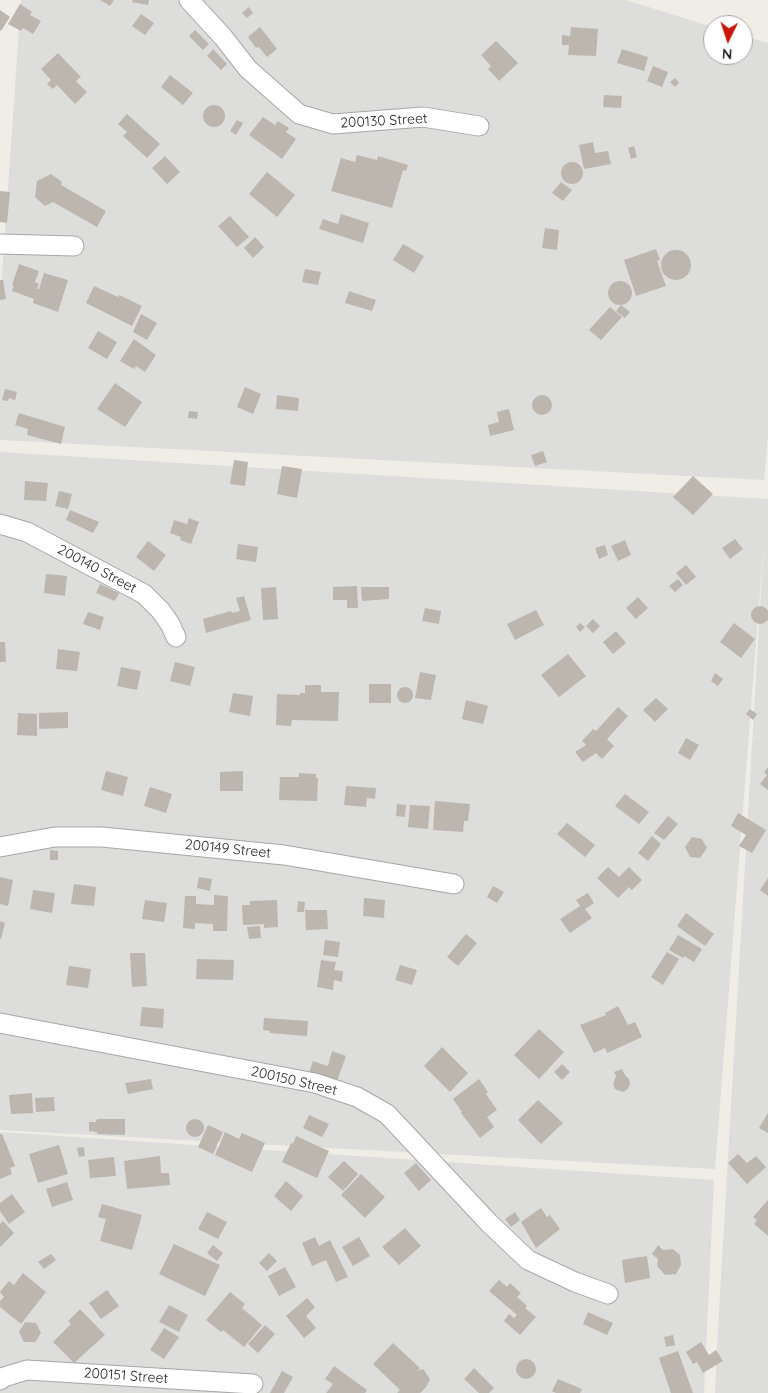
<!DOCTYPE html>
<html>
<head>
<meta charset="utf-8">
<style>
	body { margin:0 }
	#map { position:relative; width:768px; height:1393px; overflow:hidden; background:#f0ede6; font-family:Quicksand,sans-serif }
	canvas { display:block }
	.north { position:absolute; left:703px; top:15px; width:50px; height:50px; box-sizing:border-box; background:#fff; border:1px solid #a5a5a5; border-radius:50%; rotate:184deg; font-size:14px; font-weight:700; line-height:20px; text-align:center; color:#1f1f1f }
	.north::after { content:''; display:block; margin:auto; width:18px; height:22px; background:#c71708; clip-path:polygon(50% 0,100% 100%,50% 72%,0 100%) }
</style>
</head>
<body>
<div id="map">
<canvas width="768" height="1393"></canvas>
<div class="north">N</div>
</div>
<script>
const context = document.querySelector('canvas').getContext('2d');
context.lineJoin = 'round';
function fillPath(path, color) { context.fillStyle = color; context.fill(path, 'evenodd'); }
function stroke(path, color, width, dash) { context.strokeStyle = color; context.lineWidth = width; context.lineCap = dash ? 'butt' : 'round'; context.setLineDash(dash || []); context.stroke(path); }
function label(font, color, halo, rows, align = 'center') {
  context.font = font + ' Quicksand,sans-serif'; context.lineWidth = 4; context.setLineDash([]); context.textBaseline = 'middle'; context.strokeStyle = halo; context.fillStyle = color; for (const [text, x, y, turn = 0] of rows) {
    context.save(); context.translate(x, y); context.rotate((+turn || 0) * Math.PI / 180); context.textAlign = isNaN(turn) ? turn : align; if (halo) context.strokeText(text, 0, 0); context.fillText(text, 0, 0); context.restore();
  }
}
fillPath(new Path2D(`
	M21,0h605l87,27v28h30v-19l25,7v393l-4,44 -764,-40v-136z
	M0,452l768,47v894h-53l3,-65 46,-788 -49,629 -715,-39z
	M0,1132l714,48 -10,213h-704z`), '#dddddc');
fillPath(new Path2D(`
	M100,0h14l-4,6z
	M133,0h16l-1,5 -16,-3z
	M20,4l12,8 -2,3 11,6 -8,13 -10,-6 -2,3 -13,-7z
	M249,7l4,6 -6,5 -5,-5z
	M0,10l10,7 -9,14 -1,-1z
	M141,14l13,9 -9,12 -13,-9z
	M260,27l17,22 -10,8 -8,-10 -3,1 -8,-11z
	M571,27l27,2 -2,27 -28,-1 1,-10h-7v-10l8,1z
	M195,30l14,14 -6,6 -14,-14z
	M496,41l22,22 -19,18 -11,-12 3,-3 -10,-11z
	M213,49l14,15 -6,6 -14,-14z
	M622,49l26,8 -4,14 -27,-8z
	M58,53l23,24 -5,4 11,11 -12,12 -18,-19 -4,4 -6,-5 4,-4 -10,-11z
	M653,66l15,6 -6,15 -15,-6z
	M170,75l23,18 -10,12 -22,-18z
	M675,78l4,5 -4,4 -5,-5z
	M604,95l18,1 -1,12 -18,-1z
	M203 116a11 11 0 1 1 22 0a11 11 0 1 1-22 0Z
	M127,114l33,30 -13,14 -24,-22 4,-4 -9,-8z
	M263,117l12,8 3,-4 11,7 -3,4 10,7 -14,20 -33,-24z
	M237,120l6,3 -7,12 -6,-4z
	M593,142l2,11 13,-2 3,13 -27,5 -5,-24z
	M634,146l3,11 -6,2 -3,-11z
	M357,155l20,5 1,-4 30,9 -2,6 -3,-1 -11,38 -61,-17 10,-33 14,4z
	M165,156l15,16 -13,12 -15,-16z
	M561 173a11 11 0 1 1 22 0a11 11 0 1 1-22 0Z
	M267,172l28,23 -18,22 -28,-23z
	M51,174l11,8 -1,3 45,26 -9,16 -44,-25 -8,4 -10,-9 2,-16z
	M561,182l11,8 -9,11 -11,-8z
	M0,191l10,1 -3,31 -7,-1z
	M341,214l28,9 -6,20 -44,-14 4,-10 15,5z
	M230,216l19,21 -12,10 -19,-21z
	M545,228l14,2 -2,20 -15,-2z
	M255,237l9,10 -11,11 -9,-10z
	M403,244l21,12 -10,17 -21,-13z
	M656,249l4,11 -3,1 9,25 -30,10 -12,-36z
	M661 265a15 15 0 1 1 30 0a15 15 0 1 1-30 0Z
	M19,264l20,7 -4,11 4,2 -2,5h2l5,-16 24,7 -10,32 -25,-9 1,-4 -22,-8 2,-5 -2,-1z
	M305,269l16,3 -3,13 -16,-3z
	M0,280h3l3,19 -6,1z
	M608 293a12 12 0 1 1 24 0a12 12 0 1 1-24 0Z
	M94,286l24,11 1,-2 23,11 -10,20 -46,-23z
	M349,291l27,9 -4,11 -27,-8z
	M621,305l9,7 -5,6 -9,-7z
	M610,307l12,10 -21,23 -12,-10z
	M141,314l16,9 -10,17 -14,-8z
	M98,331l19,11 -10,17 -19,-11z
	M134,339l22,16 -11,17 -9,-6 -2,3 -14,-8z
	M115,383l27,19 -17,25 -28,-18z
	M245,387l16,7 -8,20 -16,-7z
	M5,389l12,3 -2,8 -6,-2 -1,3 -6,-1z
	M277,395l22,3 -1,13 -22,-2z
	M532 405a10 10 0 1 1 20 0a10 10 0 1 1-20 0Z
	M509,409l5,21 -24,6 -2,-11 11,-3 -2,-10z
	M189,411l9,1 -1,7 -9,-1z
	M19,413l46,14 -4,17 -34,-9 1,-6 -13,-4z
	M543,451l4,11 -12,4 -4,-11z
	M234,460l14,2 -3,24 -15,-2z
	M282,466l20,3 -5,29 -20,-4z
	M693,476l20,18 -20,21 -20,-18z
	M25,481l23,2 -2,18 -22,-1z
	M59,491l13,3 -4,15 -13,-3z
	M70,510l29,12 -6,11 -27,-13z
	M189,518l10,4 -8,22 -11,-4 1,-3 -11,-4 4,-13 13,4z
	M735,539l8,10 -13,10 -8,-11z
	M625,540l6,15 -13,6 -7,-15z
	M148,541l18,14 -12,16 -18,-14z
	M238,544l20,3 -2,15 -20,-3z
	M605,545l3,10 -9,4 -4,-11z
	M686,565l10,12 -10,8 -10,-12z
	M46,574l21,2 -2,20 -21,-3z
	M678,579l5,6 -8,7 -6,-6z
	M100,584l19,9 -4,8 -19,-8z
	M357,586l1,22h-11v-8h-14v-13z
	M276,587l2,32 -15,1 -2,-32z
	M361,587h28v12l-27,2z
	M244,596l7,24 -45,13 -3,-14 28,-8 1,2 8,-2 -4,-13z
	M638,597l10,11 -12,11 -10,-11z
	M751 615a9 9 0 1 1 18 0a9 9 0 1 1-18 0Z
	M425,608l16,3 -2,13 -17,-3z
	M536,610l8,15 -29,15 -8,-16z
	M88,612l16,5 -4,13 -17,-6z
	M593,619l7,7 -7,7 -7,-7z
	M580,623l5,4 -5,5 -4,-5z
	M734,623l21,16 -14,19 -21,-16z
	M616,631l10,12 -13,11 -10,-12z
	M0,642h5l1,20h-6z
	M58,649l22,3 -3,19 -21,-2z
	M568,654l18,22 -27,21 -18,-22z
	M175,662l20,5 -5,19 -20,-5z
	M121,667l20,4 -4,19 -20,-4z
	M420,672l16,3 -5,25 -16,-2z
	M715,673l8,6 -5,7 -7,-5z
	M369,684h22v19h-22z
	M305,685h16v7h18l-1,29 -46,-1 -1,6 -15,-1 1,-31 23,1v-2h5z
	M397 695a8 8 0 1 1 16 0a8 8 0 1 1-16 0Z
	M233,693l20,3 -3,20 -21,-4z
	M656,698l12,11 -13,13 -12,-12z
	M466,700l22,6 -5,18 -21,-5z
	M618,707l10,9 -21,23 7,7 -12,13 -6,-6 -13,9 -8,-10 11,-7 -4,-4 11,-12 3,2z
	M750,709l7,5 -4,6 -7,-6z
	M68,712v16l-29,1v-16z
	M18,713l19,1v22l-20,-1z
	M686,738l13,7 -9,15 -12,-7z
	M768,767v23l-8,-6 7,-9 -3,-3z
	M106,771l22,6 -5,19 -22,-6z
	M243,771v20h-23v-19z
	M299,773l17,1v4h2l-1,23 -38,-1 1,-23h19z
	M346,786l30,2 -1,11 -8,-1 -1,9 -22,-2z
	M150,787l22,7 -6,19 -22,-7z
	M625,794l24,18 -10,12 -24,-18z
	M435,801l35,3 -2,17h-4l-1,11 -30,-2z
	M397,804l9,1 -1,12 -9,-1z
	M410,805l20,1 -2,23 -20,-2z
	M738,813l28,17 -14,23 -13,-7 7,-11 -15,-9z
	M668,816l10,8 -14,16 -10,-7z
	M567,823l28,22 -10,12 -28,-23z
	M652,836l9,8 -13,17 -10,-8z
	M692,837l10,2 5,9 -7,10 -10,-1 -5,-10z
	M50,850l8,1v9h-8z
	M608,867l11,10 10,-10 13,13 -10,10 -3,-3 -11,11 -21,-20z
	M0,877l13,3 -5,26 -8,-2z
	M199,877l13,2 -2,12 -13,-3z
	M768,878v18l-8,-6z
	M74,884l22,3 -2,19 -23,-2z
	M493,886l11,6 -7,11 -10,-6z
	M33,890l22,3 -3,20 -22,-4z
	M588,893l6,10 -9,6 7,9 -22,15 -10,-14 20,-13 -4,-6z
	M214,895l14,1 -1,35h-14v-7l-18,-1v6l-12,-1 2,-32h11v8l18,1z
	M364,898l21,2 -1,18 -21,-2z
	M145,900l22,3 -3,19 -22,-3z
	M277,900l1,27 -14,1v-4l-21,1 -1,-20h8v-4z
	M298,901l7,1 -1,10h-7z
	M305,910h22l1,19 -22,1z
	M686,913l28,21 -9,12 -28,-20z
	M0,921l5,2 -4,16h-1z
	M260,926l1,12 -12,1 -2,-12z
	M466,934l11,9 -19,23 -11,-9z
	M678,935l24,14 -8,13 -10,-6 -1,2 -14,-8z
	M325,940l15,2 -2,15 -15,-2z
	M667,952l12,7 -16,26 -12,-8z
	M130,953h15l2,33 -15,1z
	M197,959l37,1 -1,20 -37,-1z
	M321,960l15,2 -2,8 9,1 -1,11 -8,-2 -1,10 -16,-3z
	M400,965l17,5 -5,15 -17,-5z
	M69,966l22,3 -3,19 -22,-3z
	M618,1006l10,19 7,-3 7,15 -35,16 -2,-5 -11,5 -14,-28 26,-10 -1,-2z
	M142,1007l22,2 -1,19 -23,-2z
	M264,1018l44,3 -1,15 -37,-3v-2l-7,-1z
	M539,1029l25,23 -25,27 -25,-24z
	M442,1047l26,26 -18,19 -26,-26z
	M332,1051l14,5 -9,25 -28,-8 4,-12 15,5z
	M562,1064l8,8 -8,8 -8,-8z
	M622,1069l3,6 4,4 1,5 -2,5 -5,3 -8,-3 -2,-5 3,-8 -2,-4z
	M151,1079l2,10 -25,5 -3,-11z
	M479,1079l9,13 -2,2 11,16 -10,7 7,10 -14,11 -19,-25 1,-1 -9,-13z
	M32,1093l1,20 -22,1 -2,-19z
	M54,1097l1,14 -19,1 -1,-14z
	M538,1100l25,23 -22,21 -23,-24z
	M768,1113v20l-9,-5z
	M309,1115l20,9 -7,13 -19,-9z
	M186 1128a9 9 0 1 1 18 0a9 9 0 1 1-18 0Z
	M97,1119h28v16l-28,-1v-2l-8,-1v-9h7z
	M208,1125l15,7 -10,22 -15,-7z
	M225,1132l14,7 3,-6 23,10 -13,29 -37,-17z
	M0,1134h2l13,32 -5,2 2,6 -12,5z
	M296,1136l33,15 -12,27 -35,-16 9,-19 2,1z
	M59,1145l9,29 -30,9 -9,-29z
	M84,1147l1,9 -6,1 -2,-9z
	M738,1154l9,9 9,-7 10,11 -19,17 -19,-21z
	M160,1156l1,17h8l1,12 -43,4 -3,-28z
	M114,1157l2,19 -26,2 -2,-18z
	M344,1161l14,13 -15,17 -15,-14z
	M416,1163l15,17 -12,11 -15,-18z
	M361,1174l24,23 -20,21 -24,-23z
	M286,1181l17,15 -12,15 -17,-15z
	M67,1182l6,18 -21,7 -6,-18z
	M12,1194l13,18 -16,12 -9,-13v-8z
	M768,1200v36l-14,-12 3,-4 -4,-3z
	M102,1204l40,11 -10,35 -32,-9 6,-22 -8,-2z
	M541,1208l6,9 3,-2 10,14 -24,19 -15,-26z
	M207,1212l20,10 -9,17 -20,-10z
	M515,1212l5,8 -9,7 -6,-8z
	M3,1221l11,12 -14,14v-23z
	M405,1228l16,18 -22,19 -17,-18z
	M315,1237l4,9 11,-6 18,37 -12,5 -10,-22 -14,6 -10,-23z
	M359,1237l11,19 -17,10 -11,-19z
	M174,1244l46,21 -15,31 -46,-22z
	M213,1245l10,8 -6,8 -10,-8z
	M658,1245l5,5 10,-1 7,6 1,10 -5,9 -11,1 -8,-9 1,-7 -6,-5z
	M269,1253l8,8 -10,10 -8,-8z
	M51,1254l5,6 -12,9 -6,-7z
	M647,1256l3,22 -25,5 -3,-23z
	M285,1267l11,20 -17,9 -11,-20z
	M23,1273l23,19 -25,32 -21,-17v-6l4,-4 -4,-5 9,-11 5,4z
	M499,1280l8,7 3,-4 11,10 -4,4 10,9 -2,2 11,9 -16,18 -16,-14 5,-7 5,4 3,-3 -28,-24z
	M107,1290l12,16 -18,13 -12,-16z
	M230,1292l15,12 -3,4 20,17 -18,22 -21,-17 -2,2 -15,-12z
	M307,1298l8,9 -9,9 10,12 -12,10 -18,-22z
	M169,1305l19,10 -9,17 -20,-10z
	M80,1309l25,26 -31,28 -21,-21 18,-18 -3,-3z
	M588,1312l25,11 -6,12 -24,-11z
	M25,1322l11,1 5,10 -6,9h-11l-5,-10z
	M265,1325l10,9 -17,19 -10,-9z
	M164,1328l15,9 -15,22 -14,-9z
	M673,1335l2,10 -9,2 -2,-10z
	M701,1342l8,13 7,-5 7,11 -20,12 -6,-11 -4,2 -7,-12z
	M393,1343l27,25 -3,3 6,-2 7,10 -4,8 -6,6h-23l3,-3 -27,-26z
	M678,1351l15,42h-22l-12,-35z
	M516 1369a10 10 0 1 1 20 0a10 10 0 1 1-20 0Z
	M334,1366l33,24 -2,3h-39l7,-9 -8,-5z
	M474,1368l20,20 -5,5h-10l-15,-14z
	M282,1371l11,6 -9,16h-14z
	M558,1379l24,10 -2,4h-24l-4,-2z`), '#bcb6af');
const minor = new Path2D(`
	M189,0l34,37 25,32 51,45 34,10 90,-7 56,9
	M0,244l74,2
	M0,524l27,8 117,62 17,17 9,13 6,13
	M0,847l55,-10h47l182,18 170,29
	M0,1023l315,60 42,14 30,17 102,109 39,37 47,22 33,12
	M0,1380l4,-3 23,-7 226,14`);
stroke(minor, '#a6a6a6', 21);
stroke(minor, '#fff', 19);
label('14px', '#1f1f1f', '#fff', [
	["200130 Street",384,121,-3],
	["200140 Street",97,569,28],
	["200149 Street",228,849,6],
	["200150 Street",294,1081,13],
	["200151 Street",126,1376,4]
]);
</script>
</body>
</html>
